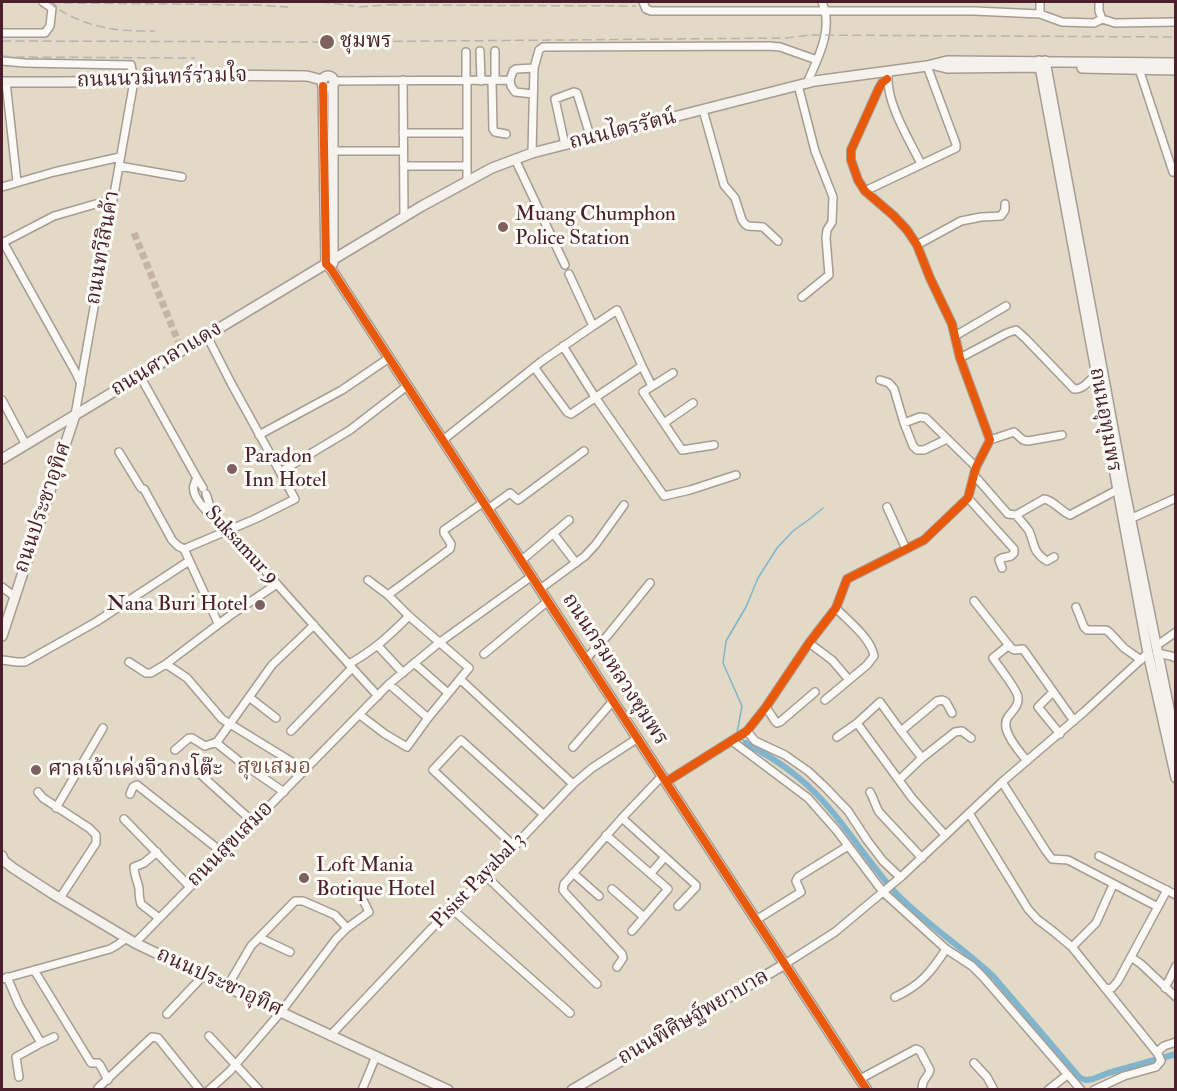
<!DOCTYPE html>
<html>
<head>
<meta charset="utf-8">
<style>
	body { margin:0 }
	#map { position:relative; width:1177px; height:1091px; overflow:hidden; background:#e2d9c6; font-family:"IM FELL Double Pica",serif }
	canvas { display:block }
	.frame { position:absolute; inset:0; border:3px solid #4a1f2b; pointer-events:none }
</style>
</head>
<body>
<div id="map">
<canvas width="1177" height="1091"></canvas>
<div class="frame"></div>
</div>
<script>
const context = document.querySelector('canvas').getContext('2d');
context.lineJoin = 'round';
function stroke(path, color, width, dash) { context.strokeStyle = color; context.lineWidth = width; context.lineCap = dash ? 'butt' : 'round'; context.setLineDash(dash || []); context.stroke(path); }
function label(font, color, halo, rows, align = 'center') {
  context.font = font + ' "IM FELL Double Pica","Noto Serif Thai",serif'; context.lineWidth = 6; context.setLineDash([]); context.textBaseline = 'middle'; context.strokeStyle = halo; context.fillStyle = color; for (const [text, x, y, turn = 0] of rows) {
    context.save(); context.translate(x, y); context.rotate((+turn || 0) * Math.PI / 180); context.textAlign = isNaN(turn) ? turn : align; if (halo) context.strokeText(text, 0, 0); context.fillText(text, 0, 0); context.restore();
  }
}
stroke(new Path2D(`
	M738,735l-1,-2 5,-27 -19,-43 3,-22 20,-34 12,-29 19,-30 16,-17 18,-13 12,-10
	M741,738l5,5`), '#80b5cd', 1.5);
stroke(new Path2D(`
	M746,743c5,4 10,6 15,9 13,7 27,17 38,26 39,32 63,78 97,115 30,31 66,54 97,83l87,102 6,2 7,-1 15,-6 68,-19`), '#80b5cd', 6);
stroke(new Path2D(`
	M134,233l48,118`), '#c4b4a7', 7, [7, 3.5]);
const street = new Path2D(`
	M643,2l3,7 5,2h323l66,3 22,8 32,1 8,-4 13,4 61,-1
	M1099,2v9l3,8
	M1040,14v-12
	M2,33h43l5,-7 2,-18 -9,-6
	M480,51l1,30
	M495,51v29
	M466,52v29
	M2,61l23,2 106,2 3,16 -59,334
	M1139,69l34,103
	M888,75c-2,28 21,64 33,89
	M403,80l1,137
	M510,80l1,6 4,6 18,2
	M334,81l176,-1 3,-9 3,-2 18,-1 5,-18 4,-3 226,-1 11,1 37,13
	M467,81v100
	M492,81l1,48 2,3 11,2
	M6,82l11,100
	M807,83c11,-25 27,-54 15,-81
	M798,85l17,66 18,46 -1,25 -5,8 -1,8 3,37 -27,22
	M703,110l21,75 11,13 7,22 3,4 3,2 15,1 15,14
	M403,133h64
	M565,145l-10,-46 19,-7 3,1 14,46
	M333,151h70
	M532,153l2,-85
	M515,159l50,106
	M119,166l63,11
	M404,166h63
	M2,187l52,-15 66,-15
	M865,191l91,-43v-4l-29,-78
	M3,242l73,131 5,11
	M2,243l52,-27 59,-17
	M917,245l44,-24 20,-4 20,-1 4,-6v-6
	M593,326l24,-16 25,56 10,20
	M207,336l24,47 64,116 -40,20 -71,30 34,74
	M955,336l51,-30
	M563,346l32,51 69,99 26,-6 46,-15
	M960,358l47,-25 9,-3 10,9 48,50c9,1 16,-9 22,-15
	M534,367l33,45 4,2 71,-48
	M673,373l-30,19 39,58 32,-5
	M140,376l57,102c-3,6 -5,10 -2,17 7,16 29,30 41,43 47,53 94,106 142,158
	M880,380l9,3 5,6 10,34 16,-6 6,1 50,49
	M2,400l24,45
	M664,423l29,-20
	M904,423l9,23 4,4h7l23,-11
	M259,435l83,-45 47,-32
	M443,440l99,-79 51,-35 -24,-52
	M990,440l24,-8 9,8 5,1 34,-6
	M119,452l22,36 3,1 28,51 6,6 6,3
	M280,472l70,-42 57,-44
	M974,475l34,39 8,1c4,5 9,10 13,16 6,13 3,21 18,30l7,-4
	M197,478l6,10
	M968,498l46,51v4l-3,3 -9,2 -3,2 3,8
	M887,507l19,42
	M205,508l4,-5 -3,-9
	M488,509l22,-16 8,7 66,-49
	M1016,515l28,-16c11,2 16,12 26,16l47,-25
	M1130,519l46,-21
	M553,533l23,30
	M522,560l47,-40
	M2,587l12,9
	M540,589l45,-33 11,-12 28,-39
	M388,595l62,-46 1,-5 -7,-11v-3l40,-28
	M974,601l37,47 4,2 8,-1 51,72
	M1076,607l8,20 3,3h19l3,2 15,16 17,12
	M809,643l23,17 17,20
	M1009,645l-16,13c5,8 24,31 25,39 1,9 -5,13 -10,20 -9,12 11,34 19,44
	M378,646l25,27
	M1156,646l20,-14
	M1157,653l14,3 5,2
	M484,654l64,-53
	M586,659l22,-24 42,-52
	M2,660l15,2h8l71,-40 93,-61
	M129,662l17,11h5l15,-9 66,-50 45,-30
	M414,663l34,30
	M166,664l21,14 35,41 83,51
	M349,664c25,-14 40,-28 60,-48
	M460,679l113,105
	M389,684l39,34
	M1053,692l-15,15 22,27
	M249,697l27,21
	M825,700l42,-35 7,-9c-3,-18 -26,-35 -38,-48
	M766,707l9,14 2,2 3,-1 35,-30
	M360,715l25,19 22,13 21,-29 41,-50 -60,-52 -21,-21 -20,-15
	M857,723l55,75 33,37
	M291,731l61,-63
	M747,731l8,10 30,14 23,16 17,16 23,24 19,29 16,21 17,16
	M901,731l36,-30 5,-1 4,2 6,11
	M837,737l20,-14 23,-21 21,29 21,27
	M732,741l76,57 29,33 46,61 63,57c-14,22 -26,37 -51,48
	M217,742l2,3 20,16 45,31
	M573,747l40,-46
	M175,750l14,-12h3l13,8 12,-4 55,-77 42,-40
	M198,772l55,50
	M899,780l23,-22 33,-26 7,-1 9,7
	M666,782l81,-51 19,-24 43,-64 27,-35 11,-29 77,-39 44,-42 8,-31 14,-27 -30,-82 -8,-34 -22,-46 -13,-33 -10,-15 -13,-14 -29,-25 -7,-11 -7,-20v-10l28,-62 3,-5 5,-4
	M1002,782l44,69 6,8 16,1 90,47
	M38,792l5,6 46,30 7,7v8l-36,55
	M870,792c4,7 5,13 9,20l43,46
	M130,794l3,-7 4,-2 86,68
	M56,808l47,-80
	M969,813l59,96 9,10 17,13 18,15 86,107 3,7 -5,6 -32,9 -30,14
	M622,818l74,67v2l-18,19
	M124,819l66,68
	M606,835l62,54 -36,42
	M514,846l-81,-76 28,-30 82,74
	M157,852l-13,11 -10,4c0,7 3,13 5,21 0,5 0,10 2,16l18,14
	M1099,856l77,39
	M573,873l26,23
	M651,873l14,-16
	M486,876l111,108
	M612,889l32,28
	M452,909l118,104
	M756,920l45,-28 -5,-11 2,-4 50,-31
	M260,938l30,14
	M135,943l254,-259 51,-42 92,-66
	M1072,947l24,-24 17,-38
	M946,949l26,17 11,11 98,113
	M1131,957l10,7 35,33
	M785,964l50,-32 67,-56 100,-94 83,-71 63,-58
	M617,967l6,-9 -1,-4 -55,-59 -4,-5 1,-6 58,-66 40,-42
	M34,970l57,93h7l2,2 8,15
	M7,977l12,28 22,38 -25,14 3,20
	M2,979l108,-30 7,-4 10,-7
	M227,987l24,-41 44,-45h8l32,14 12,13
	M1165,988l11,-22
	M1106,989l6,-1 6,-7 49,-91
	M167,1014l36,-38
	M209,1036l50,54
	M330,1036l101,-107 55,-53 87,-92 19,-16 46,-30
	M41,1043l13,-6
	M1157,1052l7,-6 12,-4
	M974,1063l13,14 7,13
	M860,1079l56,-30 4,2 10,19c-2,9 -7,6 -8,18
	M98,1088l54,-51 6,1 42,52
	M209,1090l21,-19 51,-59 55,-73 11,-11 22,-16 -8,-16
	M362,1090l14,-34
	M1048,1090l19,-15`);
const secondary = new Path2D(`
	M1039,61l109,592 28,125
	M1045,61l78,421 53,261
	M935,65l12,3 91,-1
	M1082,68l94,2
	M322 82a6 6 0 1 1 12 0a6 6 0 1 1-12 0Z
	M2,82h60l72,-1 73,-6 100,1 15,4
	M323,86l3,178 5,5 536,821
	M333,263v-178
	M2,459l420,-253 70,-38 40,-15 283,-72 112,-15 20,-5 229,2
	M2,636l73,-221
	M2,856l2,5 9,7 40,26 82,49 92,44 221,103
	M572,1090l213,-126`);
stroke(street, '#a79c93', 10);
stroke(secondary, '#a79c93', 12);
stroke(street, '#fbf9f6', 7);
stroke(secondary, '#f5f1ec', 9);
stroke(new Path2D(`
	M48,2c33,25 67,30 107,29
	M321,2l33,4
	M64,3l193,2 31,2
	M389,5l247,1
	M359,7l38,-3
	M2,41l325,1 459,-4 24,-3 366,2
	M2,56l13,1 180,1`), '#b8b2b1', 1.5, [9, 4.5]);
stroke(new Path2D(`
	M323,86l3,178 5,5 536,821
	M666,782l81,-51 19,-24 43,-64 27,-35 11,-29 77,-39 44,-42 8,-31 14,-27 -30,-82 -8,-34 -22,-46 -13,-33 -10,-15 -13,-14 -29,-25 -7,-11 -7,-20v-10l28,-62 3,-5 5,-4`), '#e8590c', 8);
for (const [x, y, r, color] of [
	[327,42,8,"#7f6061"],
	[503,227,6,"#7f6061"],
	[232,469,6,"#7f6061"],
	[260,605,6,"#7f6061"],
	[36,770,6,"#7f6061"],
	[304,878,6,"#7f6061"]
]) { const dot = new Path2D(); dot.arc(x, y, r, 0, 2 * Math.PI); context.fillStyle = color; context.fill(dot); stroke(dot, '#fdfcf7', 2); }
label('21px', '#4a1f2b', '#fdfcf7', [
	["ชุมพร",340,42],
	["Muang Chumphon",515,215],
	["Police Station",515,239],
	["Paradon",244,457],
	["Inn Hotel",244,481],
	["Nana Buri Hotel",248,605,"right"],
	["ศาลเจ้าเค่งจิวกงโต๊ะ",48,770],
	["Loft Mania",316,866],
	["Botique Hotel",316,890]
], 'left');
label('21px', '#4a1f2b', '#fdfcf7', [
	["ถนนนวมินทร์ร่วมใจ",162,79,-2],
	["ถนนไตรรัตน์",623,131,-14],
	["ถนนทวีสินค้า",104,248,-80],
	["ถนนศาลาแดง",167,360,-31],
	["ถนนอุทุมพร",1104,420,80],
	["ถนนประชาอุทิศ",44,508,-71],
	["Suksamur 9",241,546,47],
	["ถนนกรมหลวงชุมพร",614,670,57],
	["ถนนสุขเสมอ",231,845,-45],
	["Pisist Payabal 3",479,881,-46],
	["ถนนประชาอุทิศ",219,983,25],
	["ถนนพิศิษฐ์พยาบาล",694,1018,-30]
]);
label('22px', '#7f5449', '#fdfcf7', [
	["สุขเสมอ",274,768]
]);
</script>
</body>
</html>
